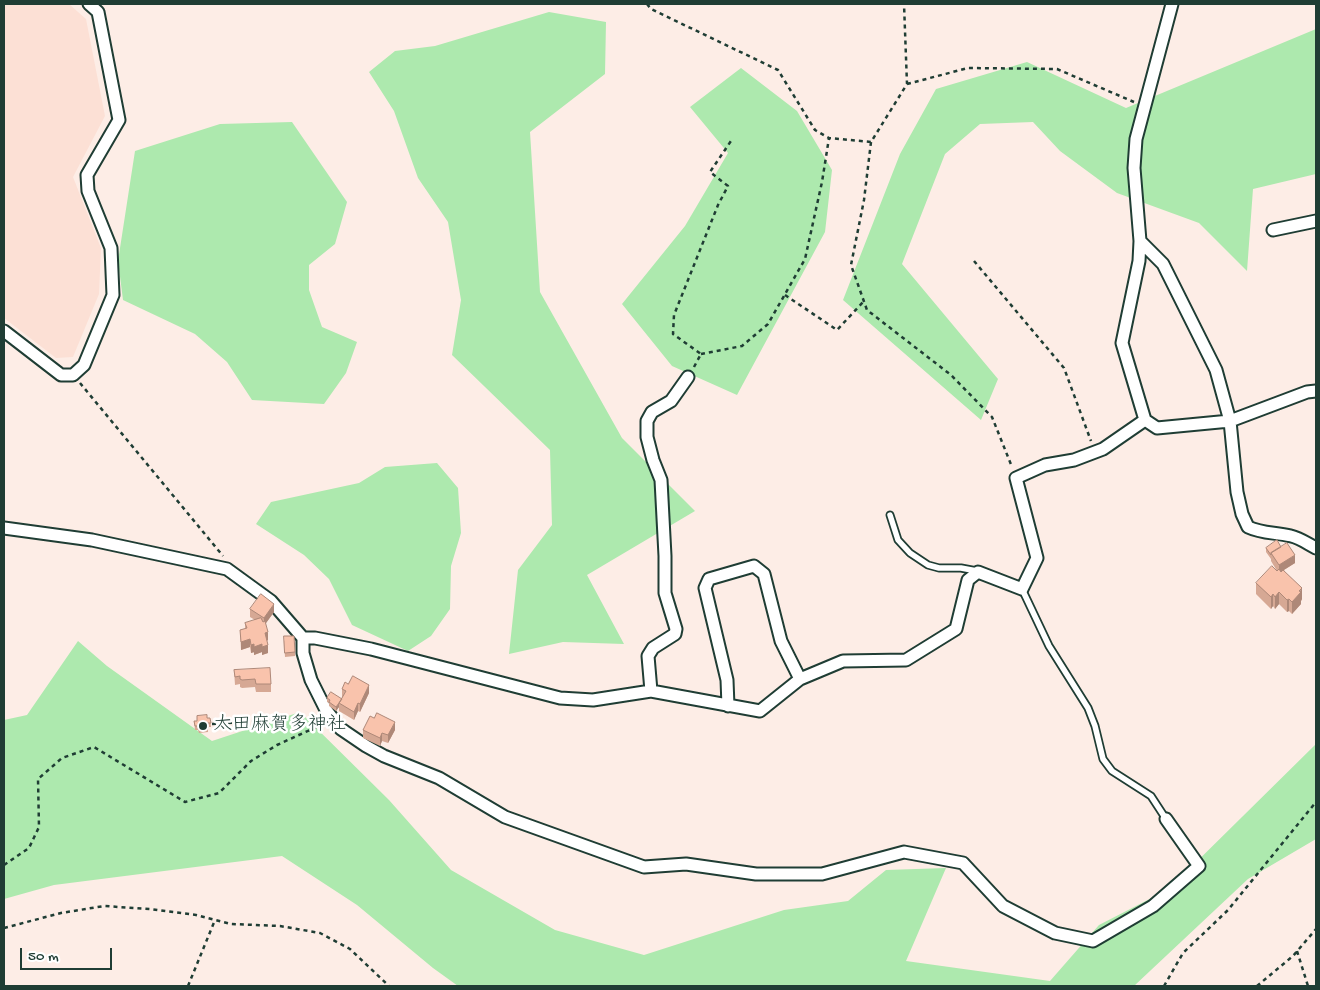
<!DOCTYPE html>
<html>
<head>
<meta charset="utf-8">
<style>
	body { margin:0 }
	#map { position:relative; width:1320px; height:990px; overflow:hidden; background:#fdede6; font-family:"Gochi Hand",sans-serif }
	canvas { display:block }
	.frame { position:absolute; inset:0; border:5px solid #1f3d34; pointer-events:none }
	.scale { position:absolute; left:20px; top:948px; width:92px; height:22px; box-sizing:border-box; border:2px solid #1f3d34; border-top:0; padding-left:6px; font-size:15px; line-height:18px; white-space:nowrap; color:#1f3d34; -webkit-text-stroke:4px #fff; paint-order:stroke }
</style>
</head>
<body>
<div id="map">
<canvas width="1320" height="990"></canvas>
<div class="frame"></div>
<div class="scale">50 m</div>
</div>
<script>
const context = document.querySelector('canvas').getContext('2d');
context.lineJoin = 'round';
function fillPath(path, color) { context.fillStyle = color; context.fill(path, 'evenodd'); }
function stroke(path, color, width, dash) { context.strokeStyle = color; context.lineWidth = width; context.lineCap = dash ? 'butt' : 'round'; context.setLineDash(dash || []); context.stroke(path); }
function label(font, color, halo, rows, align = 'center') {
  context.font = font + ' "Gochi Hand","Klee One",sans-serif'; context.lineWidth = 5; context.setLineDash([]); context.textBaseline = 'middle'; context.strokeStyle = halo; context.fillStyle = color; for (const [text, x, y, turn = 0] of rows) {
    context.save(); context.translate(x, y); context.rotate((+turn || 0) * Math.PI / 180); context.textAlign = isNaN(turn) ? turn : align; if (halo) context.strokeText(text, 0, 0); context.fillText(text, 0, 0); context.restore();
  }
}
fillPath(new Path2D(`
	M4,4h65l17,15 19,97 -32,61 28,71 -2,46 -26,63 -17,1 -52,-40z`), '#fce0d5');
fillPath(new Path2D(`
	M549,12l57,10 -1,52 -75,58 10,160 82,146 73,73 -108,64 37,69 -61,-2 -54,12 9,-84 34,-45 -2,-75 -98,-95 9,-55 -13,-78 -30,-44 -24,-67 -25,-39 26,-21 40,-5z
	M1316,29v145l-63,15 -6,82 -48,-48 -82,-30 -57,-42 -27,-29 -53,2 -35,30 -43,110 96,115 -17,41 -138,-120 57,-146 36,-65 91,-27 99,46z
	M741,68l56,43 35,59 -7,62 -88,163 -65,-29 -50,-62 63,-78 43,-73 -38,-46z
	M292,122l55,80 -12,42 -26,21v25l13,37 35,15 -11,31 -22,31 -72,-4 -25,-38 -32,-28 -72,-34 -5,-39 17,-110 85,-27z
	M437,463l21,25 3,45 -10,33 -1,43 -19,27 -23,15 -56,-26 -23,-46 -25,-24 -48,-31 15,-22 88,-19 26,-16z
	M78,641l29,25 105,75 88,-29 89,88 62,70 104,60 89,25 140,-45 64,-9 38,-31 60,-2 -40,93 144,20 49,-56 70,-36 147,-145v95l-68,40 -114,107h-676l-25,-18 -76,-63 -75,-49 -228,29 -50,14v-179l23,-5z`), '#ade9ae');
const lane = new Path2D(`
	M890,515l8,25 12,13 18,12 11,3h22l16,3
	M1022,589l27,57 39,62 7,18 8,33 9,12 39,25 15,23`);
const street = new Path2D(`
	M1273,230l43,-9
	M1140,241l23,23 53,106 14,51 7,71 5,22 6,13c15,7 27,5 43,9 9,2 17,8 25,12
	M4,331l57,44h12l11,-10 29,-70 -2,-47 -23,-57 -1,-16 32,-55 -21,-108 -9,-8
	M1145,420l12,8 73,-7 77,-29 9,-1
	M4,528l88,12 135,29 44,32 32,37h12l56,11 189,49 33,2 58,-9 109,20 40,-32 43,-18 63,-1 50,-31 12,-49 10,-8 44,17 15,-31 -21,-80 29,-13 29,-5 29,-11 42,-29 -23,-77 17,-82 1,-20 -6,-73 2,-29 36,-135
	M303,638v15l8,27 15,30 15,19 25,17 18,10 55,22 66,39 139,50 42,-3 70,10h66l82,-22 59,11 40,43 52,27 38,8 60,-35 46,-40 -33,-47
	M651,691l-3,-35 5,-8 22,-14 1,-5 -11,-36v-37l-4,-76 -8,-20 -6,-23v-16l5,-9 19,-11 17,-24
	M728,706l-1,-26 -22,-92 4,-9 45,-13 10,8 17,67 19,38`);
stroke(lane, '#1f3d34', 9);
stroke(street, '#1f3d34', 15);
stroke(new Path2D(`
	M647,4l4,5 127,61 37,60 14,8
	M907,84l61,-16 89,1 77,33
	M871,142l-7,58 -13,65 16,45 84,65 41,42 20,50
	M974,261l90,107 27,73
	M785,295l52,35 27,-29
	M701,354l41,-8 26,-22 37,-65 17,-77 7,-44 42,4 36,-58 -3,-80
	M694,367l7,-13 -28,-20 1,-19 44,-110 10,-19 -18,-14 23,-34
	M80,383l143,173
	M212,724l106,-6
	M4,865l25,-17 10,-21 -1,-48 24,-21 32,-11 91,55 34,-9 32,-32 26,-16 46,-21
	M4,928l57,-15 43,-7 46,3 46,6 35,9 49,2 40,7 30,16 39,37
	M1297,951l11,35
	M188,986l27,-66
	M1164,986l19,-33 45,-43 88,-108
	M1257,986l36,-30 23,-27`), '#1f3d34', 2.5, [4, 4]);
stroke(lane, '#fff', 5.5);
stroke(street, '#fff', 11);
fillPath(new Path2D(`
	M1281,547l14,16 -11,7 18,29 -1,2v3l-9,10 -3,-3 -2,1 -8,-8 -4,5 -2,-3 -2,3 -15,-15v-11l21,-12 -6,-10v-2l-5,-7v-4z
	M250,609l24,3 -9,12 3,16 -1,1 1,12 -6,2v-3l-8,3v-3l-3,1 -1,-6 -9,3 -1,-20 5,-1v-6l10,-3 -5,-3z
	M284,640l11,12v4l-10,1z
	M234,670l37,14v8h-15l-1,-5 -13,1 -2,-1v-3l-5,1z
	M342,689l27,4 -9,19 -2,-1 -4,9 -15,-9v-4l-3,4 -7,-5v-3l-2,-1v-4h15z
	M197,716l10,2h3l1,9h-3v5l-9,1 -1,-3h-3l-1,-9h3z
	M374,718l21,12 -7,13 -6,-2 -2,5 -17,-8v-8z`), '#d6a894');
fillPath(new Path2D(`
	M1295,555v8l-16,10v-8z
	M1302,588v11l-1,2v3l-9,10v-12z
	M1279,592v12l-4,5v-12z
	M1273,594v12l-2,3v-12z
	M1289,599v12l-2,1v-12z
	M274,604v8l-10,14v-8z
	M268,632v8l-3,1v-8z
	M250,639v8l-9,3v-8z
	M254,644v8l-3,1v-8z
	M262,644v8l-8,3v-8z
	M268,645v8l-6,2v-8z
	M369,685v8l-9,19v-8z
	M339,703v4l-3,4v-4z
	M358,703v8l-4,9v-8z
	M395,722v8l-7,13v-8z
	M382,733v8l-2,5v-8z`), '#ae8878');
const building = new Path2D(`
	M1277,540l4,7 -10,6v2l-5,-7z
	M1287,543l8,12 -16,10 -8,-12z
	M1272,566l5,5 2,-2 2,3 2,-2 19,18 -3,3 2,1 -9,10 -3,-3 -2,1 -8,-8 -4,5 -2,-3 -2,3 -15,-14z
	M261,594l13,10 -10,14 -14,-9z
	M261,618l2,4 2,-1 3,11 -3,1 3,12 -6,2v-3l-8,3v-3l-3,1 -1,-6 -9,3 -1,-12 7,-2 -2,-5z
	M284,636h10l1,16 -10,1z
	M270,668l1,16h-15l-1,-5 -13,1 -2,-1v-3l-5,1 -1,-7z
	M353,676l16,9 -9,19 -2,-1 -4,9 -15,-9 7,-12 -4,-2 3,-7 3,2z
	M331,692l11,7 -6,8 -7,-5 1,-2 -3,-2z
	M377,713l18,9 -7,13 -6,-2 -2,5 -17,-8 7,-14 4,2z
	M207,715v3h3l1,5h-4l1,5 -9,1 -1,-3h-3l-1,-5h3v-5z`);
fillPath(building, '#f9c3ac');
stroke(building, '#ae8878', 1);
for (const [x, y, r, color] of [
	[203,726,5,"#1f3d34"]
]) { const dot = new Path2D(); dot.arc(x, y, r, 0, 2 * Math.PI); context.fillStyle = color; context.fill(dot); stroke(dot, '#fff', 2); }
label('19px', '#1f3d34', '#fff', [
	["太田麻賀多神社",213,726]
], 'left');
</script>
</body>
</html>
